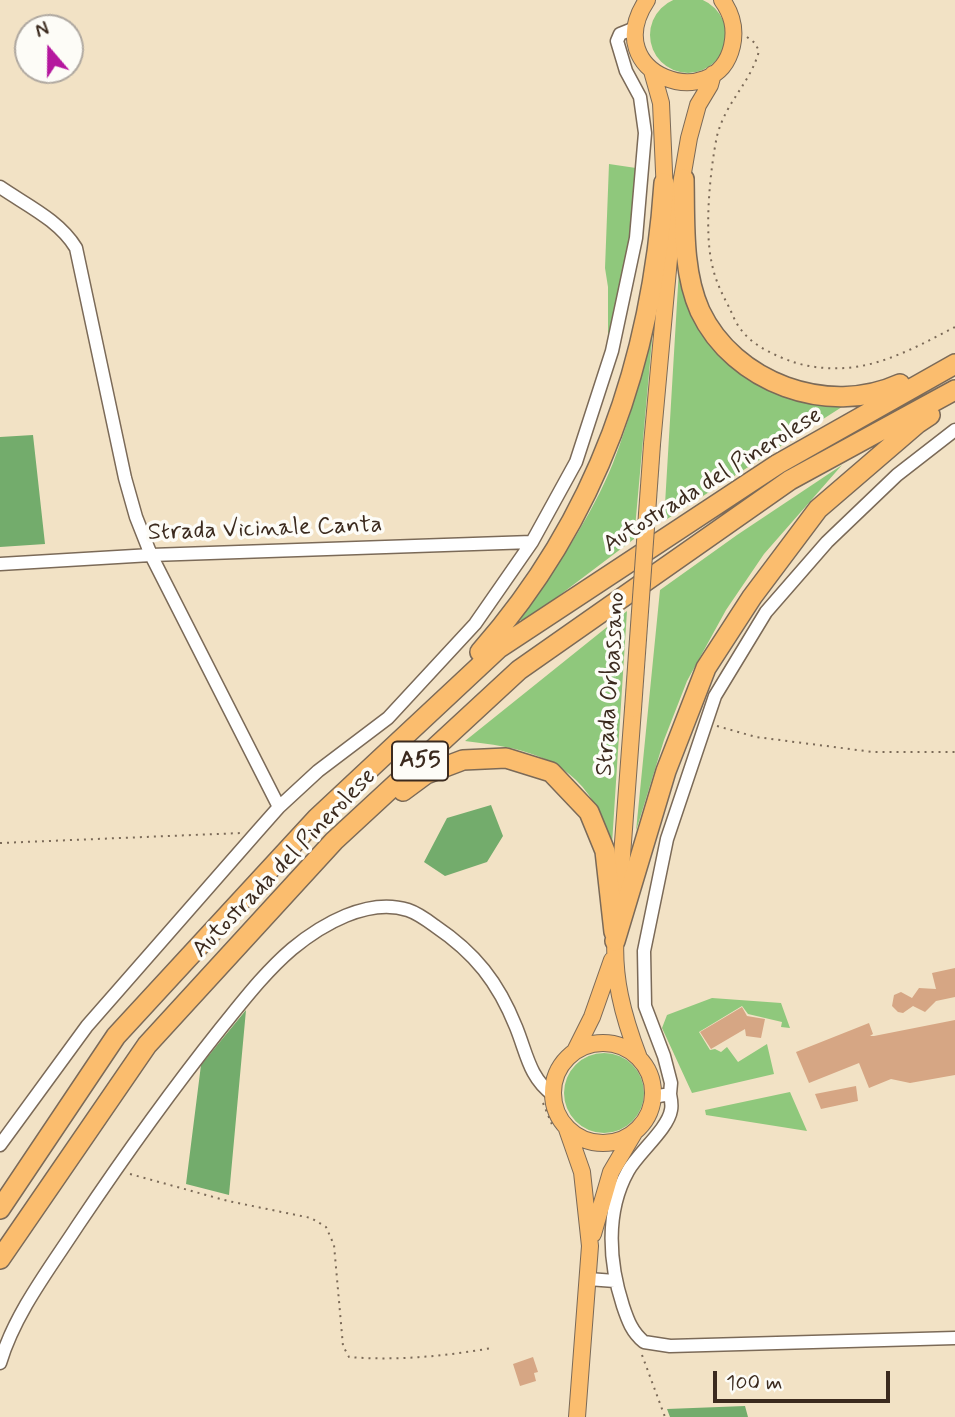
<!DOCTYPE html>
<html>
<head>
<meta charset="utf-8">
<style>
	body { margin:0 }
	#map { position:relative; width:955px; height:1417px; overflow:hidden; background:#f2e2c5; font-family:Mynerve,sans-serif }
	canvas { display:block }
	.north { position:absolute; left:14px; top:14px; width:70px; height:70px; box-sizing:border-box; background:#fdfcf7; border:2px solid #afa8a0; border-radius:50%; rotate:340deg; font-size:19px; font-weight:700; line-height:28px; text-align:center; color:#3b2a1e }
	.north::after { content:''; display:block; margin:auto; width:24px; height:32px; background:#b5179e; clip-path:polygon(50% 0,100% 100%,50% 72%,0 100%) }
	.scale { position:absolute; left:713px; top:1371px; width:177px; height:32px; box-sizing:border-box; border:4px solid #3b2a1e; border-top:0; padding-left:9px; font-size:21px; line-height:24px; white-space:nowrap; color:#3b2a1e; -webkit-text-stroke:5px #fdfcf7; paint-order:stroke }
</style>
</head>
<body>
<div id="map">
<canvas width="955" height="1417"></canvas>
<div class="north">N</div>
<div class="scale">100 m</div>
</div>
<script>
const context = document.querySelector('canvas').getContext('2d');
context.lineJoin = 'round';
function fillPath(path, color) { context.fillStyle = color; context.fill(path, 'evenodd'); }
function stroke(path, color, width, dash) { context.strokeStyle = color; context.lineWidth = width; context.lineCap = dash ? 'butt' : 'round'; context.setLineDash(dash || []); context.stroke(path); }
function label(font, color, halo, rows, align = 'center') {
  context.font = font + ' Mynerve,sans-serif'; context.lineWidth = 7; context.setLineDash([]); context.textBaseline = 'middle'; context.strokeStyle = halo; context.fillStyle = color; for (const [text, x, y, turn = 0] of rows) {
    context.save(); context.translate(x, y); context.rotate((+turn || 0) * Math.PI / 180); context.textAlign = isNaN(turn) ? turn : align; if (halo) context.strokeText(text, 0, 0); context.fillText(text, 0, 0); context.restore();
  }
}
fillPath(new Path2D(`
	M650 35a38 38 0 1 1 76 0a38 38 0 1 1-76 0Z
	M609,164l27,4c-4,59 -9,116 -28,172v-53l-3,-19z
	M679,269l44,85 122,51 -181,116z
	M653,329l-19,210 -110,83 -4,-2c33,-47 72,-104 93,-157 17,-44 29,-89 40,-134z
	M842,465l-78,89 -38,56 -39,71 -23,59 -28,91 24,-241 77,-55z
	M627,611l-15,233c-6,-13 -11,-28 -18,-41 -28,-48 -78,-56 -129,-62z
	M712,998l69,5 9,25 -9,-1 1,-5 -34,-8 -6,-8 -43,26 11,18 5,-1 6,3 6,-5 11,15 29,-18 7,30 -82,19 -30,-65 5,-13z
	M564 1093a40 40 0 1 1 80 0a40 40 0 1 1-80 0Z
	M790,1092l17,39 -101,-16 -1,-5z`), '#8fc87c');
fillPath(new Path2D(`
	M33,435l12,109 -45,3v-110z
	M491,805l12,31 -16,26 -42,14 -21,-14 23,-44z
	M246,1010l-17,185 -43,-11 15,-119z
	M745,1406l3,11h-78l-3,-8z`), '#73ac6c');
fillPath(new Path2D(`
	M955,968v29l-19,4 -11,11 -12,-6 -10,7 -5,-1 -6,-6 2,-11 7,-3 11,6 7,-10 17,1 -4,-16z
	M742,1007l5,9 18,3 -4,19 -15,-2 -1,-7 -34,20 -11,-17z
	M955,1020v55l-45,8 -19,-4 -22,9 -10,-25 -50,20 -13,-31 73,-29 4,11 -3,2h4z
	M856,1086l2,15 -37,8 -6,-15z
	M533,1357l5,15 -4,1 2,8 -16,5 -7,-22z`), '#d6a684');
const minor = new Path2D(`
	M0,187c26,18 59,33 76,61l49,230 11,39 15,38 128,252
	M0,564l151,-9 381,-13
	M670,1094c1,5 2,12 1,16 -3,19 -33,43 -43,61 -23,41 -19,92 -5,135 5,15 9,26 21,36l26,4 285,-8
	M653,1097l17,-3 1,-11 -7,-27 -19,-50 -1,-55 23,-112 48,-143 51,-84 61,-70 70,-67 58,-45
	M0,1145l87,-119 169,-193 23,-26 39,-36 70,-53 87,-94 57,-82 44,-80 36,-111 24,-113 9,-105 -5,-36 -14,-26 -9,-30 3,-7 15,-6
	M588,1279l27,2
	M0,1363c15,-50 50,-95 78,-138 45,-67 92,-133 143,-197 22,-27 44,-56 71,-79 29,-24 76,-52 116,-39 9,3 19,10 27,16 40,27 63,56 81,101 11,27 13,50 37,68`);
const major = new Path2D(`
	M647,0c-50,75 69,116 85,46 4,-18 0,-32 -10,-46
	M652,71l9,32 4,91
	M652,444l18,-196 19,-110 9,-33 12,-20 3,-11
	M618,909l15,-200
	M616,931c-4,45 7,85 23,127
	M553 1093a50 50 0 1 1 100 0a50 50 0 1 1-100 0Z
	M575,1051l17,-34 20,-57
	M567,1129l15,43 8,74 -13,171
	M593,1234l18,-62 23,-39`);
const highway = new Path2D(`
	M684,179c1,43 -2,92 16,132 34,72 128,106 200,73
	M480,652c118,-134 172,-292 184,-469
	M403,791l23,-17 37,-14 43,-2 45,14 38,40 16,39 9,81
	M615,941l51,-170 40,-103 46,-71 66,-88 100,-86 12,-8
	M0,1209l116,-173 201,-218 182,-170 279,-184 177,-100
	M0,1259l147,-214 187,-204 185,-171 271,-190 165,-90`);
stroke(minor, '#7b6a58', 15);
stroke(major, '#7b6a58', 18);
stroke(highway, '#7b6a58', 22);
stroke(new Path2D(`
	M747,37l8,6 4,8c-9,33 -33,50 -42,85 -7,34 -13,95 -5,128 3,16 10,30 18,45 3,7 7,17 13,23 11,14 33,24 50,30 22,7 46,8 68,4 33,-6 65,-24 94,-39
	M717,726l39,11 117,15h82
	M0,843l241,-10
	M543,1103l10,24
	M130,1174l98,27 83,17 15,9 8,18 9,101 6,11c48,4 96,-1 143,-9
	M642,1355l23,62`), '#7b6a58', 2, [2, 5]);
stroke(minor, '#fff', 12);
stroke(major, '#fbbd6e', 16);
stroke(highway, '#fbbd6e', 19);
const majorBridge = new Path2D(`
	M633,709l19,-265`);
stroke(majorBridge, '#7b6a58', 18, []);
stroke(majorBridge, '#fbbd6e', 16);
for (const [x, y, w] of [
	[420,761,56]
]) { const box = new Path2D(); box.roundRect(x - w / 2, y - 19.5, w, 39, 5); context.fillStyle = '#fdfcf7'; context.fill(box); stroke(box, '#3b2a1e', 2); }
label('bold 23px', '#3b2a1e', null, [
	["A55",420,761]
]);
label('24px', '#3b2a1e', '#fdfcf7', [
	["Autostrada del Pinerolese",713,481,-32],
	["Strada Vicinale Canta",265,530,-2],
	["Strada Orbassano",612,684,-86],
	["Autostrada del Pinerolese",285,864,-46]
]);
</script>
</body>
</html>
